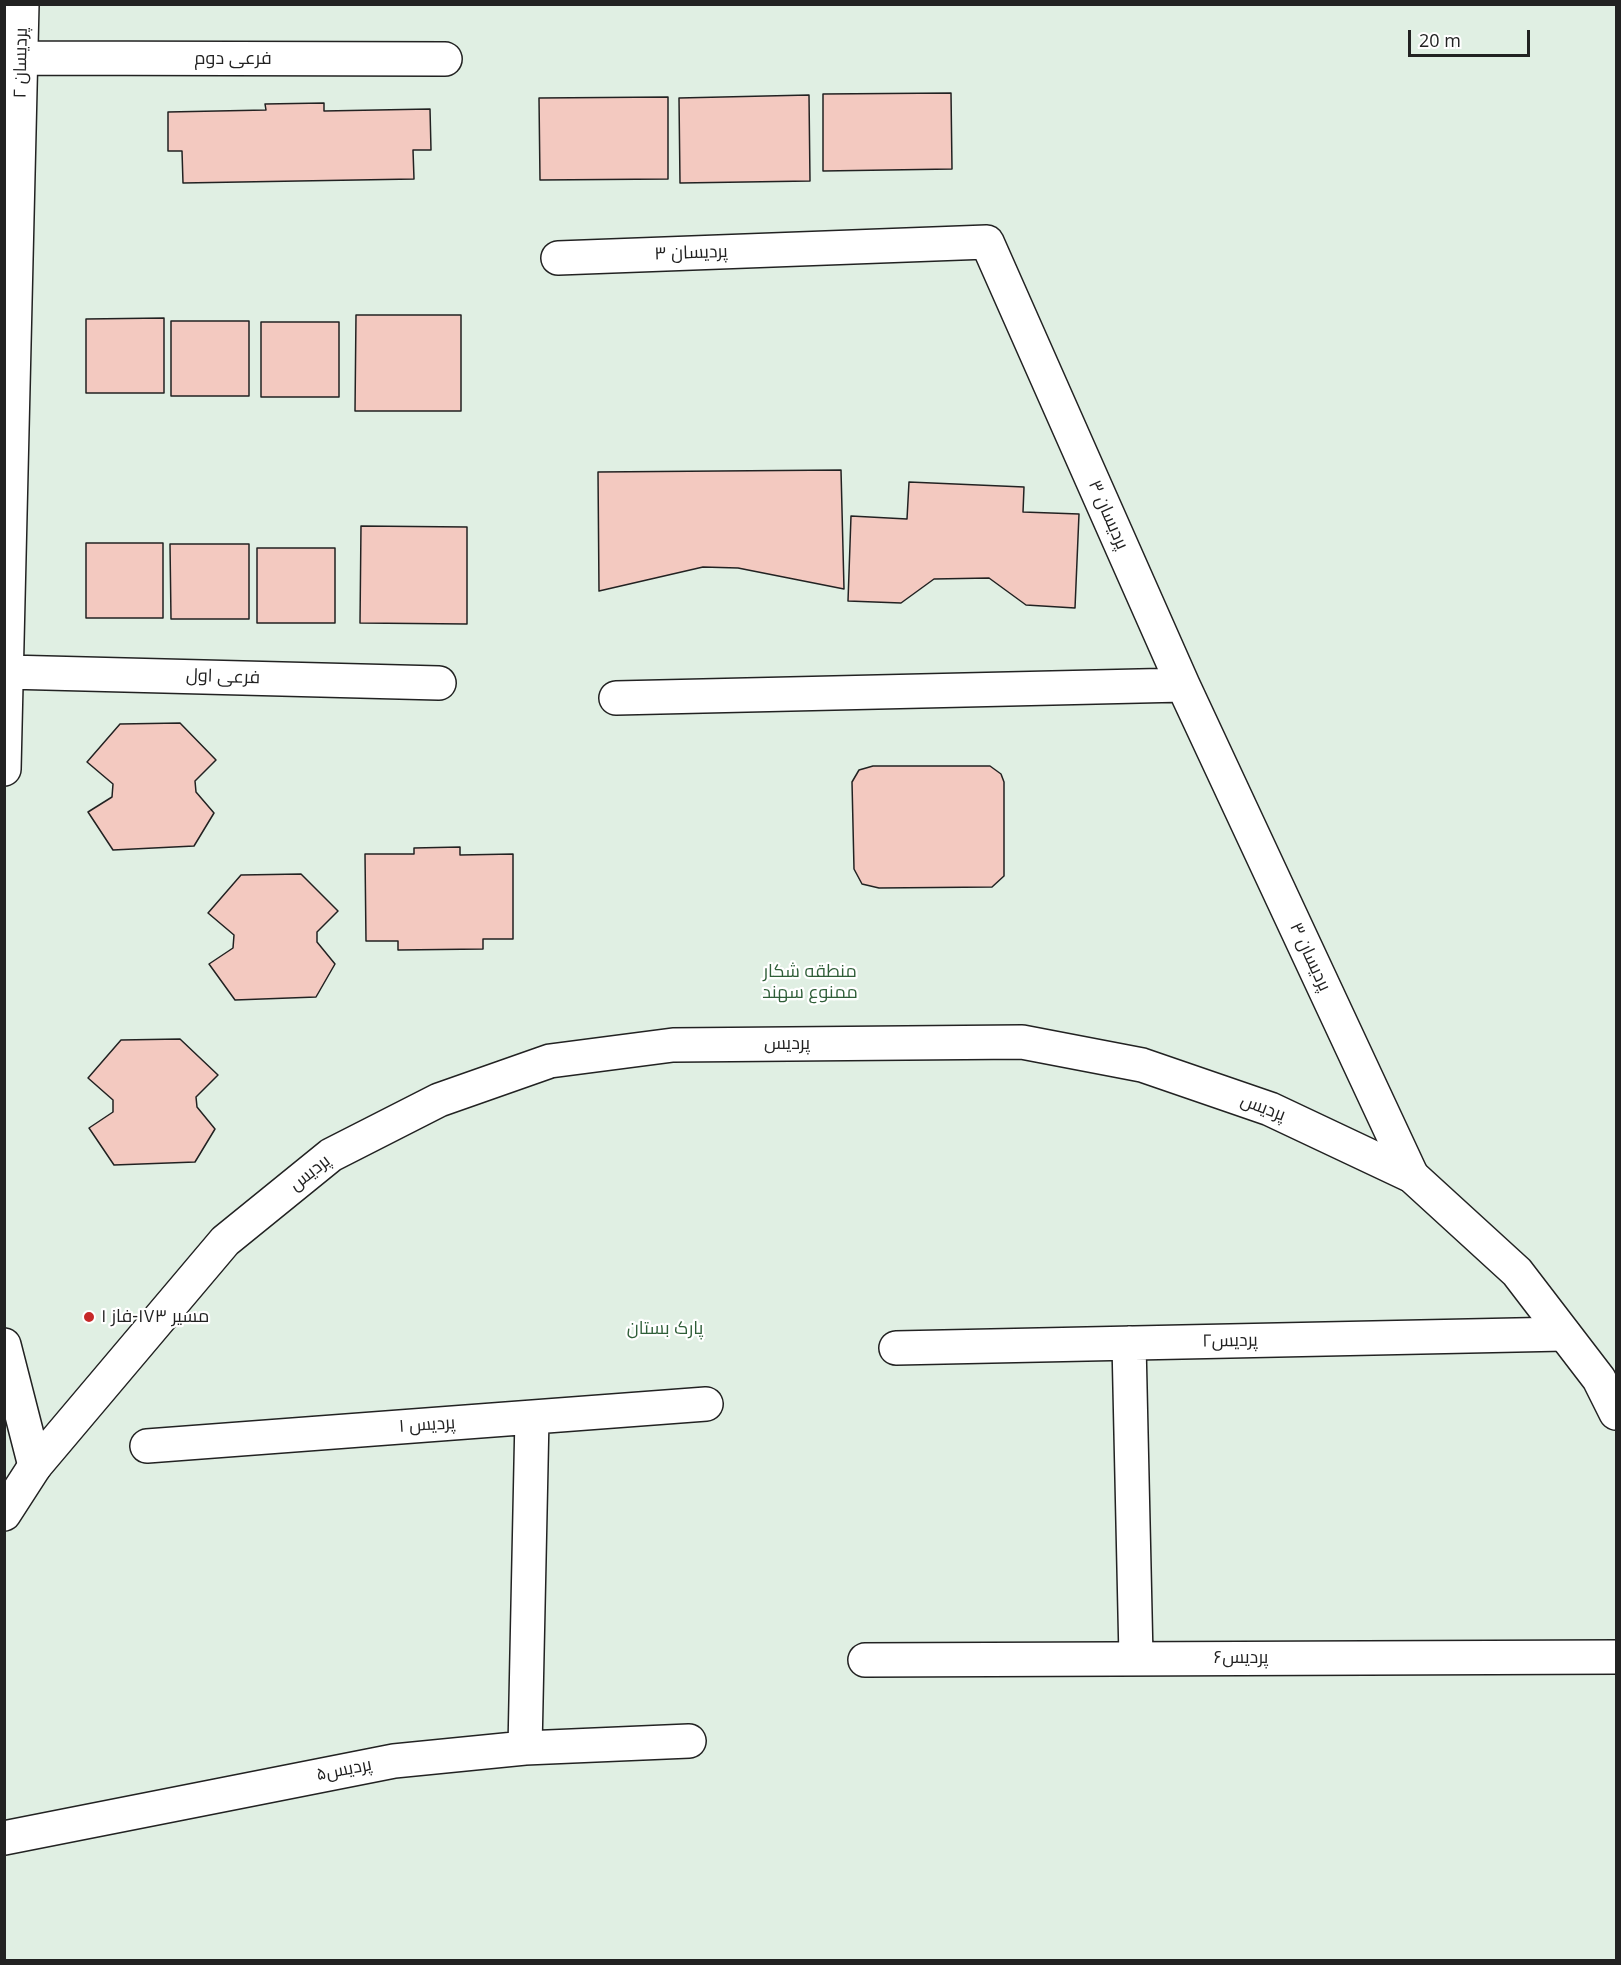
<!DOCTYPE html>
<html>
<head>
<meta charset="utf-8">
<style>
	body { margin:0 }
	#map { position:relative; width:1621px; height:1965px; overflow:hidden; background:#fff; font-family:"Open Sans",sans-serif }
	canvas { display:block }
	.frame { position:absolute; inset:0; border:6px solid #222; pointer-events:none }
	.scale { position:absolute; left:1408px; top:30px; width:122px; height:27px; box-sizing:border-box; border:3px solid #222; border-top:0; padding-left:8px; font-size:18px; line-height:21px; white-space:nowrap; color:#222; -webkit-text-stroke:4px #fff; paint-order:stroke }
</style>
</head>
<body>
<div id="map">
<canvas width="1621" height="1965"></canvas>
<div class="frame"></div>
<div class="scale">20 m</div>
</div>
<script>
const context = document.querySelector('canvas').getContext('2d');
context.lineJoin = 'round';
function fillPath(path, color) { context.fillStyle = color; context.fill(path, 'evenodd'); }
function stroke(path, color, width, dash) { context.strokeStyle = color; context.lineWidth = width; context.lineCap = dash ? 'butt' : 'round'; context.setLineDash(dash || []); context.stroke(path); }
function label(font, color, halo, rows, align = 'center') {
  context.font = font + ' "Open Sans",Cairo,sans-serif'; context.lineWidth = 4.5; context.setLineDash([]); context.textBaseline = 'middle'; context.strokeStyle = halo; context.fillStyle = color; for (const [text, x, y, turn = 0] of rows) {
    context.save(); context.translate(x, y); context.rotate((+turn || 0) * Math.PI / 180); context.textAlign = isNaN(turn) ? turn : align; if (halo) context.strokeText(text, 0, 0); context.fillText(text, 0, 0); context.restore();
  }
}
const green = new Path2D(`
	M5,5h1611v1955h-1611z`);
fillPath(green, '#e0efe3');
stroke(green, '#6f6f6f', 1.5);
const building = new Path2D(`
	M951,93l1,76 -129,2v-77z
	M809,95l1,86 -130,2 -1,-85z
	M668,97v82l-128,1 -1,-82z
	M324,103v8l106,-2 1,41h-18l1,29 -231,4 -1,-32h-14v-39l98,-2 -1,-6z
	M356,315h105v96h-106z
	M164,318v75h-78v-74z
	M171,321h78v75h-78z
	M261,322h78v75h-78z
	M841,470l3,119 -106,-21 -35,-1 -104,24 -1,-119z
	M909,482l115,5 -1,25 56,2 -4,94 -49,-3 -37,-27 -55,1 -33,24 -53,-2 3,-85 56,3z
	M361,526l106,1v97l-107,-1z
	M86,543h77v75h-77z
	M170,544h79v75h-78z
	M257,548h78v75h-78z
	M180,723l36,37 -21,21 1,11 18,21 -20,33 -81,4 -25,-38 24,-15 1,-13 -26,-22 33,-38z
	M873,766h117l11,8 3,8v94l-12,11 -113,1 -17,-4 -8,-15 -2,-87 7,-12z
	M460,847v8l53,-1v85h-30v10l-85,1v-9h-32l-1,-87h49v-6z
	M301,874l37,37 -21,21v10l18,22 -19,33 -81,3 -26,-36 24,-16 1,-13 -26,-22 33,-38z
	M180,1039l38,36 -22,22 1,10 18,22 -20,33 -81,3 -25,-37 24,-16v-12l-25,-22 33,-38z`);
fillPath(building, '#f3c9c0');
stroke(building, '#222', 1.5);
const minor = new Path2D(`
	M21,58l424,1
	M558,258l429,-16 196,443 229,491
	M7,672l432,11
	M616,698l567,-13
	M4,769l18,-765
	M1129,1343l7,315
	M4,1345l31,121
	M896,1348l668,-14
	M147,1446l559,-42
	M865,1660l751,-3
	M525,1748l7,-331
	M4,1838l390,-77 131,-13 164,-7`);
const tertiary = new Path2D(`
	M4,1514l31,-48 190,-225 106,-86 108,-55 111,-39 123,-16 349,-3 120,23 128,44 142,67 105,96 82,107 17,34`);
stroke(minor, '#222', 36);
stroke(tertiary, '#222', 36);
stroke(minor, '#fff', 33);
stroke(tertiary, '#fff', 33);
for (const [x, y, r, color] of [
	[89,1317,6,"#c62828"]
]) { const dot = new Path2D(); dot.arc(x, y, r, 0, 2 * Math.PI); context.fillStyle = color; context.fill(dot); stroke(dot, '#fff', 2); }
label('18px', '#222', '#fff', [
	["فرعی دوم",233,59],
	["پردیسان ۲",21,63,-89],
	["پردیسان ۳",691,253,-2],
	["پردیسان ۳",1108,515,66],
	["فرعی اول",223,677,2],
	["پردیسان ۳",1310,957,65],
	["پردیس",787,1044],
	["پردیس",1263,1108,21],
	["پردیس",310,1173,-38],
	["پردیس۲",1230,1341,-1],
	["پردیس ۱",427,1425,-4],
	["پردیس۶",1241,1658],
	["پردیس۵",344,1770,-11]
]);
label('18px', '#2f5e38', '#fff', [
	["منطقه شکار",810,972],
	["ممنوع سهند",810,993],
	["پارک بستان",665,1329]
]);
label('18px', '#222', '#fff', [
	["مسیر ۱۷۳-فاز ۱",101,1317]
], 'left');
</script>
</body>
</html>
